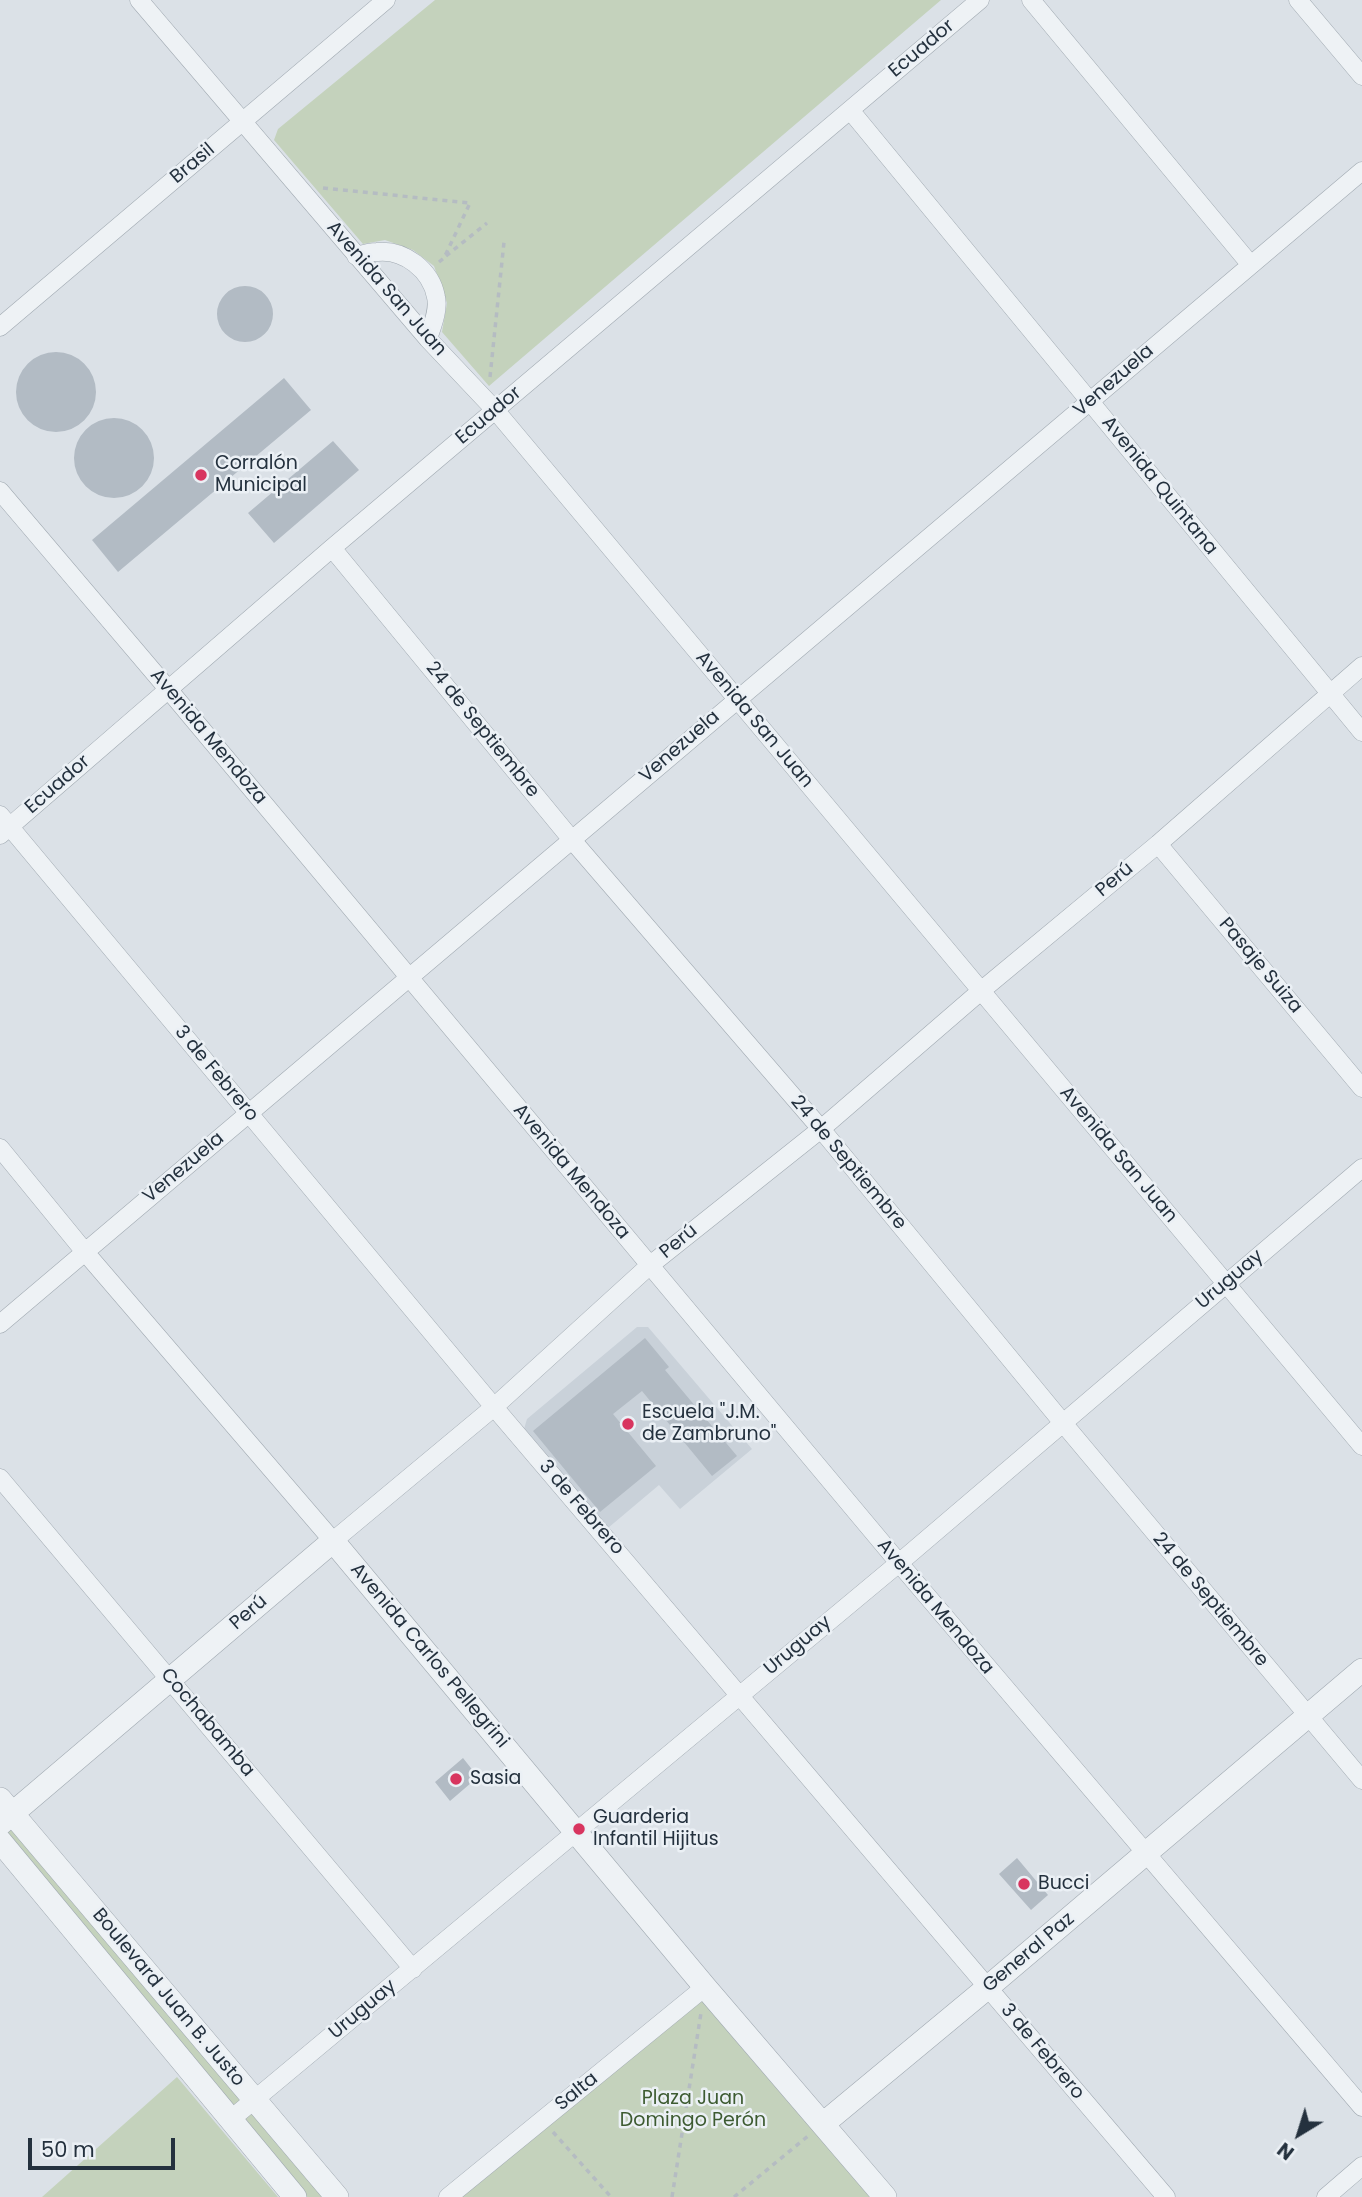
<!DOCTYPE html>
<html>
<head>
<meta charset="utf-8">
<style>
	body { margin:0 }
	#map { position:relative; width:1362px; height:2197px; overflow:hidden; background:#dbe1e7; font-family:Poppins,sans-serif }
	canvas { display:block }
	.north { position:absolute; left:1264px; top:2099px; width:70px; height:70px; -webkit-text-stroke:5px #ebf0f5; paint-order:stroke; rotate:218deg; font-size:19px; font-weight:700; line-height:28px; text-align:center; color:#24313e }
	.north::after { content:''; display:block; margin:auto; width:24px; height:32px; background:#24313e; clip-path:polygon(50% 0,100% 100%,50% 72%,0 100%) }
	.scale { position:absolute; left:28px; top:2138px; width:147px; height:32px; box-sizing:border-box; border:4px solid #24313e; border-top:0; padding-left:9px; font-size:21px; line-height:24px; white-space:nowrap; color:#24313e; -webkit-text-stroke:5px #ebf0f5; paint-order:stroke }
</style>
</head>
<body>
<div id="map">
<canvas width="1362" height="2197"></canvas>
<div class="north">N</div>
<div class="scale">50 m</div>
</div>
<script>
const context = document.querySelector('canvas').getContext('2d');
context.lineJoin = 'round';
function fillPath(path, color) { context.fillStyle = color; context.fill(path, 'evenodd'); }
function stroke(path, color, width, dash) { context.strokeStyle = color; context.lineWidth = width; context.lineCap = dash ? 'butt' : 'round'; context.setLineDash(dash || []); context.stroke(path); }
function label(font, color, halo, rows, align = 'center') {
  context.font = font + ' Poppins,sans-serif'; context.lineWidth = 5; context.setLineDash([]); context.textBaseline = 'middle'; context.strokeStyle = halo; context.fillStyle = color; for (const [text, x, y, turn = 0] of rows) {
    context.save(); context.translate(x, y); context.rotate((+turn || 0) * Math.PI / 180); context.textAlign = isNaN(turn) ? turn : align; if (halo) context.strokeText(text, 0, 0); context.fillText(text, 0, 0); context.restore();
  }
}
fillPath(new Path2D(`
	M637,1327h11l104,122 -72,60 -21,-24 -51,43 -84,-99 3,-10z`), '#c9d1d9');
fillPath(new Path2D(`
	M435,0h506l-452,386 -47,-54 5,-29 -13,-37 -21,-16 -28,-10 -22,4 -89,-104 4,-11z
	M0,1799l337,398h-42l-295,-356z
	M705,1987l180,210h-437z
	M177,2077l101,120h-236z`), '#c4d2bc');
fillPath(new Path2D(`
	M217 314a28 28 0 1 1 56 0a28 28 0 1 1-56 0Z
	M16 392a40 40 0 1 1 80 0a40 40 0 1 1-80 0Z
	M284,378l27,32 -193,162 -26,-32z
	M74 458a40 40 0 1 1 80 0a40 40 0 1 1-80 0Z
	M333,441l26,29 -85,73 -26,-30z
	M645,1338l24,29 -4,3 72,86 -25,20 -70,-85 -29,23 43,52 -56,46 -67,-81z
	M463,1758l15,19 -28,24 -15,-19z
	M1017,1858l31,37 -17,15 -32,-36z`), '#b2bbc4');
const minor = new Path2D(`
	M139,0l289,339 68,72 866,1035
	M1031,0l219,264
	M1298,0l64,76
	M850,110l512,622
	M356,256c7,-2 14,-4 21,-4 27,-3 54,18 59,45 3,13 -4,29 -8,42
	M0,327l386,-327
	M0,491l168,198 731,874 463,544
	M332,548l240,292 249,289 242,294 299,357
	M0,815l494,592 672,790
	M0,835l332,-287 648,-548
	M1158,844l204,244
	M0,1148l85,104 248,289 161,-134 155,-141 172,-137 161,-139 176,-146 204,-178
	M0,1324l1362,-1153
	M0,1478l413,491
	M230,2120l669,-557 463,-395
	M448,2197l257,-210
	M1326,2197l36,-31`);
const tertiary = new Path2D(`
	M0,1799l337,398
	M0,1824l333,-283 372,446 180,210
	M0,1841l295,356
	M823,2124l164,-136 375,-318`);
stroke(minor, '#a0a9b1', 19);
stroke(tertiary, '#a0a9b1', 24);
stroke(new Path2D(`
	M323,188l147,15 -26,55 -5,4
	M446,256l41,-33
	M490,377l14,-135
	M553,2132l58,65
	M672,2197l29,-184
	M734,2197l74,-61`), '#b5bcc2', 3.5, [5, 5]);
stroke(minor, '#eef2f5', 18);
stroke(tertiary, '#eef2f5', 23);
for (const [x, y, r, color] of [
	[201,475,7,"#d8355f"],
	[628,1424,7,"#d8355f"],
	[456,1779,7,"#d8355f"],
	[579,1829,7,"#d8355f"],
	[1024,1884,7,"#d8355f"]
]) { const dot = new Path2D(); dot.arc(x, y, r, 0, 2 * Math.PI); context.fillStyle = color; context.fill(dot); stroke(dot, '#ebf0f5', 2.5); }
label('19px', '#24313e', '#ebf0f5', [
	["Ecuador",922,49,-40],
	["Brasil",193,164,-40],
	["Avenida San Juan",386,289,49],
	["Venezuela",1114,381,-41],
	["Ecuador",489,416,-40],
	["Avenida Quintana",1159,486,51],
	["Avenida San Juan",754,720,50],
	["24 de Septiembre",482,730,51],
	["Avenida Mendoza",208,737,50],
	["Venezuela",680,747,-41],
	["Ecuador",58,785,-41],
	["Perú",1115,880,-40],
	["Pasaje Suiza",1260,966,50],
	["3 de Febrero",216,1074,50],
	["Avenida San Juan",1118,1155,50],
	["24 de Septiembre",848,1163,50],
	["Venezuela",184,1168,-40],
	["Avenida Mendoza",571,1172,50],
	["Perú",679,1242,-39],
	["Uruguay",1230,1280,-40],
	["3 de Febrero",581,1508,49],
	["24 de Septiembre",1210,1600,50],
	["Avenida Mendoza",935,1607,50],
	["Perú",249,1613,-41],
	["Uruguay",798,1646,-40],
	["Avenida Carlos Pellegrini",429,1656,50],
	["Cochabamba",207,1723,50],
	["General Paz",1029,1953,-40],
	["Boulevard Juan B. Justo",168,1998,50],
	["Uruguay",363,2010,-40],
	["3 de Febrero",1042,2052,50],
	["Salta",577,2092,-39]
]);
label('19px', '#24313e', '#ebf0f5', [
	["Corralón",215,464],
	["Municipal",215,486],
	["Escuela \"J.M.",642,1413],
	["de Zambruno\"",642,1435],
	["Sasia",470,1779],
	["Guarderia",593,1818],
	["Infantil Hijitus",593,1840],
	["Bucci",1038,1884]
], 'left');
label('19px', '#3d5b31', '#ebf0f5', [
	["Plaza Juan",693,2099],
	["Domingo Perón",693,2121]
]);
</script>
</body>
</html>
